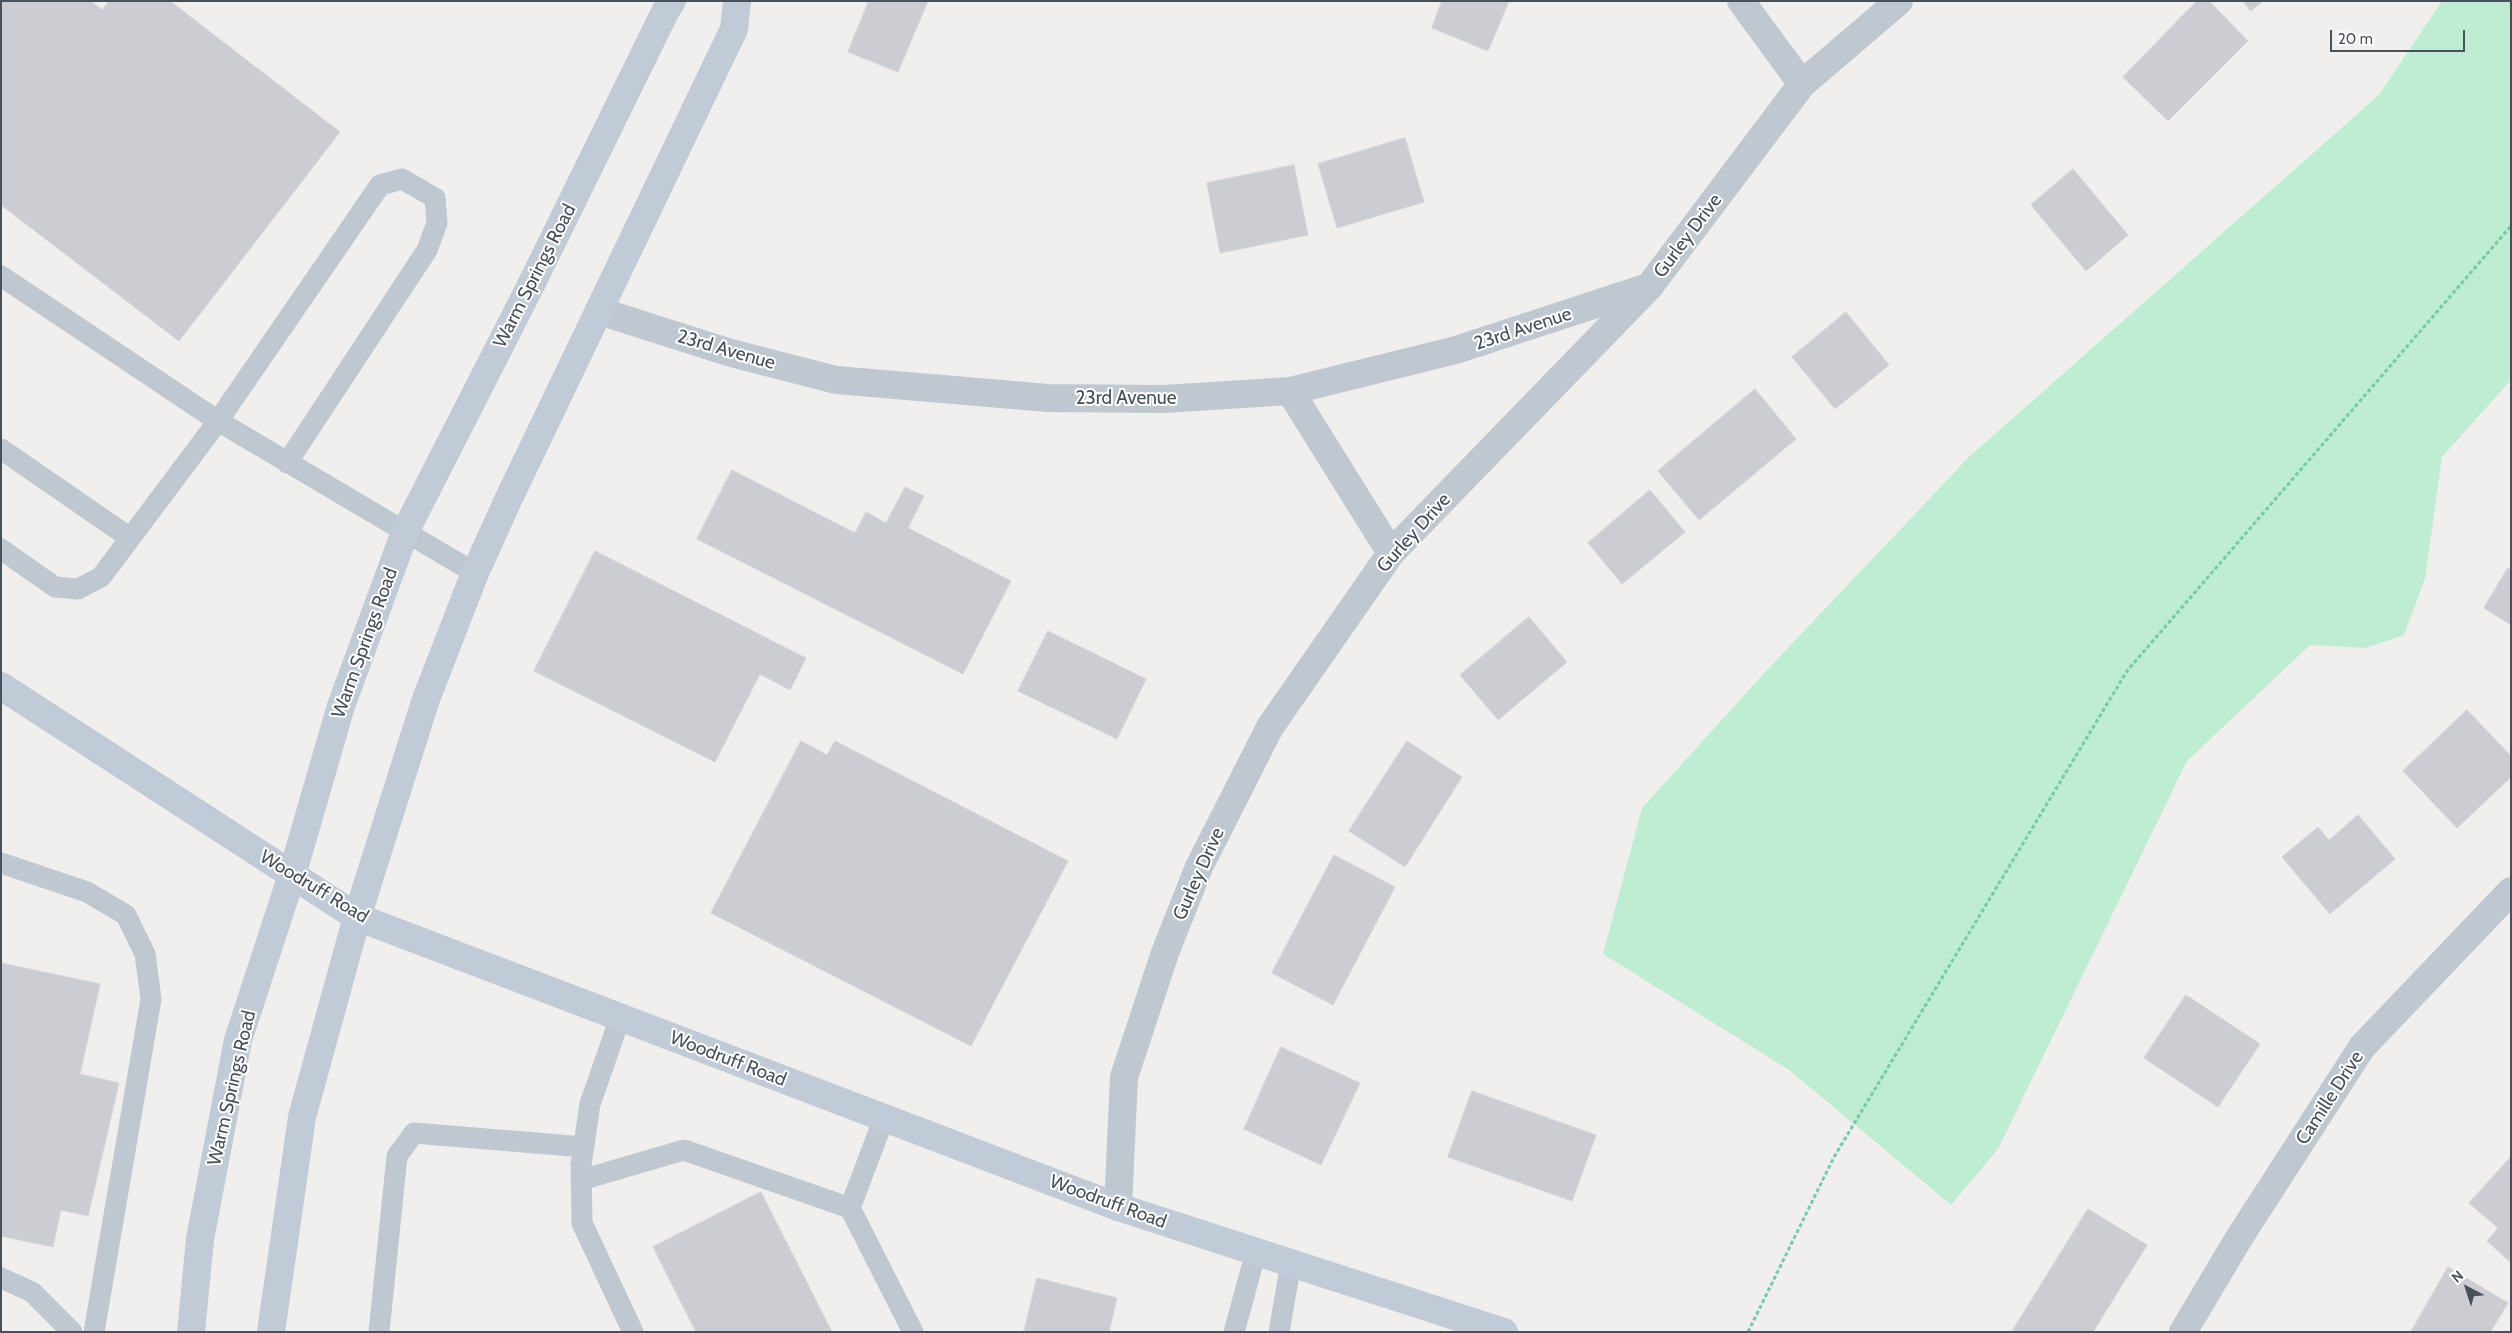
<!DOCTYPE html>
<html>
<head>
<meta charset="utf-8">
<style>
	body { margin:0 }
	#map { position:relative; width:2512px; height:1333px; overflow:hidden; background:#f1eeee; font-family:Cabin,sans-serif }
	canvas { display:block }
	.frame { position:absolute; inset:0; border:2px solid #47505b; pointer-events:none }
	.north { position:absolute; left:2442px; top:1263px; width:50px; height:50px; -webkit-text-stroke:4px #fff; paint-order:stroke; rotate:320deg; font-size:14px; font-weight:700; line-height:20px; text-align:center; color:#47505b }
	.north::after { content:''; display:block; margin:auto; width:18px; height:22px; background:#47505b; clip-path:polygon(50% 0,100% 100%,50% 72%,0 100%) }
	.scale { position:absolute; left:2330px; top:30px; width:135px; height:22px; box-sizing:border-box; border:2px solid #47505b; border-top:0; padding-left:6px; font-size:15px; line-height:18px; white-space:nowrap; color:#47505b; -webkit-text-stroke:4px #fff; paint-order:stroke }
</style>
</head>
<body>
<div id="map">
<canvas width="2512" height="1333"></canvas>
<div class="frame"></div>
<div class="north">N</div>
<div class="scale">20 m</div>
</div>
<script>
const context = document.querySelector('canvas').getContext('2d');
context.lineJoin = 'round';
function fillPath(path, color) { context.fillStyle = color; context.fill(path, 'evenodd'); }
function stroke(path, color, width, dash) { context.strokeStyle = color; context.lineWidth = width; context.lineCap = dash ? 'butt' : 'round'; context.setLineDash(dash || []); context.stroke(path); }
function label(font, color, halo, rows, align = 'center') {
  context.font = font + ' Cabin,sans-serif'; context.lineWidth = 4; context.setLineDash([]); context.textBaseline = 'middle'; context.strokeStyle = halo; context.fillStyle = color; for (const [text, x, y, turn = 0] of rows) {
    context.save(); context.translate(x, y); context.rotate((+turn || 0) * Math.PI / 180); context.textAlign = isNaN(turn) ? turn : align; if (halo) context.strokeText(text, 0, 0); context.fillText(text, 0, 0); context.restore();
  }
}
fillPath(new Path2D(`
	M2442,1h69v379l-69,77 -17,122 -21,56 -38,13 -56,-3 -123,116 -189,388 -47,56 -162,-135 -186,-116 39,-146 126,-139 201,-212 410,-362z`), '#beedd3');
const building = new Path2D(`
	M1,1h90l11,9 7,-9h61l170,131 -161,209 -178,-136z
	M869,1h59l-30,71 -50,-20z
	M1442,1h67l-21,50 -56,-23z
	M2197,1h12l39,40 -80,80 -45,-44z
	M2243,1h20l-12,10z
	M1405,138l19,64 -87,26 -19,-64z
	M1294,165l14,70 -88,18 -13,-70z
	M2073,169l55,66 -42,36 -55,-66z
	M1846,312l43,53 -54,44 -43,-52z
	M1755,389l41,50 -97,81 -41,-49z
	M732,470l123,63 11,-21 20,11 19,-36 19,9 -16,32 103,53 -48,93 -266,-135z
	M1650,490l35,42 -63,52 -34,-41z
	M595,551l211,107 -16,32 -30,-16 -45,88 -181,-91z
	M2508,568l3,2v55l-27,-17z
	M1529,617l38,45 -69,58 -38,-45z
	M1048,631l98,48 -29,60 -99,-48z
	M2467,710l44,46v21l-54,51 -54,-57z
	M801,741l26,14 8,-14 233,120 -97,185 -260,-133z
	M1407,741l55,36 -57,90 -56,-36z
	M2358,815l37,44 -65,55 -48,-57 36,-30 11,13z
	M1334,855l61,32 -62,118 -61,-32z
	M1,963l99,21 -20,90 39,9 -31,133 -27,-6 -8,37 -52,-11z
	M2186,995l74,49 -42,63 -74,-49z
	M1281,1047l79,36 -39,82 -77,-36z
	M1472,1091l124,44 -24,66 -124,-44z
	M2511,1157v106l-24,-22 11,-13 -29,-25z
	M761,1192l71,140h-136l-43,-85z
	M2088,1209l59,36 -54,87h-77l-3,-2z
	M2448,1267l60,36 -17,28 2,1h-82z
	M1037,1278l80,20 -8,34h-85z`);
fillPath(building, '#cbcdd3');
stroke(building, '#d2d4da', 1);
stroke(new Path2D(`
	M1748,1332l86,-175 293,-486 384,-445`), '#77caa7', 3, [4, 2.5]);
stroke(new Path2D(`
	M1,276l217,145 -117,156 -23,12 -23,-2 -54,-38
	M1,449l129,89
	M287,463l140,-213 10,-27 -2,-25 -33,-19 -22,6 -162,236 257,152
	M1,863l86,29 39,23 19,39 6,45 -57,333
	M620,1018l-30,86 -9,61 1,58 51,109
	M581,1180l103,-30 166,58 34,-90
	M850,1208l63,124
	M1,1278l31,14 40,40
	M379,1332l18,-176 17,-23 170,14
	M1234,1332l22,-80
	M1279,1332l12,-69`), '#bfc8d0', 21);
stroke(new Path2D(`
	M1741,1l61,83
	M599,311l132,42 105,27 212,18 116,1 126,-8 166,-41 189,-62
	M1290,391l101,162
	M1118,1207l6,-130 41,-124 34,-86 71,-140 121,-174 258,-266 153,-203 97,-83
	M2183,1332l56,-94 123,-191 149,-156`), '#bfc8d0', 28);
stroke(new Path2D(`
	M1,686l356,231 761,290 386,125
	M191,1332l9,-93 38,-199 54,-165 49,-169 64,-174 127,-249 134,-273 6,-9
	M271,1332l31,-215 55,-200 69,-218 49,-126 33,-73 226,-471 3,-28`), '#c1cad7', 28);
label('19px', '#47505b', '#fff', [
	["Gurley Drive",1688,236,-53],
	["Warm Springs Road",535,276,-63],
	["23rd Avenue",1523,329,-18],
	["23rd Avenue",726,350,16],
	["23rd Avenue",1126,398],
	["Gurley Drive",1414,533,-48],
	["Warm Springs Road",365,643,-70],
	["Gurley Drive",1199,874,-66],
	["Woodruff Road",314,887,31],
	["Woodruff Road",728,1059,21],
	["Warm Springs Road",232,1088,-77],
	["Camille Drive",2330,1098,-57],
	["Woodruff Road",1108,1202,20]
]);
</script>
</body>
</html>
